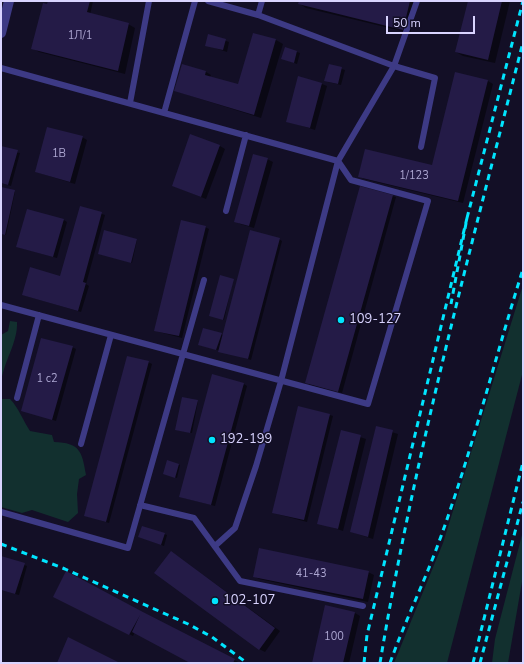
<!DOCTYPE html>
<html>
<head>
<meta charset="utf-8">
<style>
	body { margin:0 }
	#map { position:relative; width:524px; height:664px; overflow:hidden; background:#130f26; font-family:"Nunito Sans",sans-serif }
	canvas { display:block }
	.frame { position:absolute; inset:0; border:2px solid #d9d4ff; pointer-events:none }
	.scale { position:absolute; left:386px; top:16px; width:89px; height:18px; box-sizing:border-box; border:2px solid #d9d4ff; border-top:0; padding-left:5px; font-size:12px; line-height:14px; white-space:nowrap; color:#d9d4ff; -webkit-text-stroke:3px #130f26; paint-order:stroke }
</style>
</head>
<body>
<div id="map">
<canvas width="524" height="664"></canvas>
<div class="frame"></div>
<div class="scale">50 m</div>
</div>
<script>
const context = document.querySelector('canvas').getContext('2d');
context.lineJoin = 'round';
function fillPath(path, color) { context.fillStyle = color; context.fill(path, 'evenodd'); }
function stroke(path, color, width, dash) { context.strokeStyle = color; context.lineWidth = width; context.lineCap = dash ? 'butt' : 'round'; context.setLineDash(dash || []); context.stroke(path); }
function label(font, color, halo, rows, align = 'center') {
  context.font = font + ' "Nunito Sans",sans-serif'; context.lineWidth = 3; context.setLineDash([]); context.textBaseline = 'middle'; context.strokeStyle = halo; context.fillStyle = color; for (const [text, x, y, turn = 0] of rows) {
    context.save(); context.translate(x, y); context.rotate((+turn || 0) * Math.PI / 180); context.textAlign = isNaN(turn) ? turn : align; if (halo) context.strokeText(text, 0, 0); context.fillText(text, 0, 0); context.restore();
  }
}
fillPath(new Path2D(`
	M523,285v86l-76,292h-53l49,-120z
	M10,321l7,1c1,20 -13,39 -16,60v-47l7,-4z
	M1,399h9c9,9 13,22 20,32l22,4 2,7c26,1 28,9 32,33l-7,4 -2,15 1,19 -10,9 -36,-12 -10,3 -21,-6z
	M523,531v45l-15,87h-16l3,-24z`), '#12302f');
fillPath(new Path2D(`
	M49,1h44l-3,14 38,9 7,4 -10,46 -86,-22 -7,-4z
	M300,1h118l-8,32 -104,-25 -6,-4z
	M469,1h41l-15,62 -32,-7 -7,-4z
	M253,34l23,6 7,4 -22,74 -86,-27 7,-26 24,7 5,3 -1,2 29,8z
	M209,35l20,7 -2,10 -21,-7z
	M285,48l15,5 -3,11 -11,-4z
	M329,65l16,5 -4,15 -13,-3z
	M488,81l5,3 -30,119 -99,-24 -5,-3 73,-9z
	M322,84l5,2 -12,44 -28,-9z
	M82,137l5,3 -12,44 -39,-12z
	M220,146l5,3 -19,50 -33,-13z
	M1,150l19,3 -9,33 -10,-3z
	M267,159l6,3 -19,66 -14,-4 -5,-3z
	M1,188l14,4 -9,43 -5,-1z
	M392,196l4,1 -54,196 -32,-8 -3,-2z
	M81,207l24,8 -19,69 3,2 -8,26 -58,-17 38,-18z
	M64,220l3,2 -10,36 -40,-11z
	M205,227l4,2 -27,109 -23,-6 -4,-2z
	M279,239l3,2 -31,119 -51,-15 21,-11 2,1z
	M137,240l-5,23 -32,-9z
	M233,280l-9,40 -12,-4z
	M72,347l4,2 -20,72 -34,-11z
	M148,362l4,2 -43,159 -20,-6 -3,-1z
	M244,384l3,2 -32,120 -31,-8 -4,-2z
	M198,401l-6,32 -15,-3z
	M330,415l3,1 -26,106 -30,-8 -4,-2z
	M376,427l22,7 -25,105 -22,-7z
	M342,431l24,8 -23,92 -24,-8z
	M168,461l12,4 -3,13 -12,-4z
	M164,534l3,1 -3,11 -25,-9z
	M176,555l104,76 -15,21 -6,-3z
	M1,557l26,9 -8,29 -18,-5z
	M368,572l6,3 -6,27 -109,-23 -5,-3z
	M58,598l84,14 98,51h-48l-57,-31 -2,4z
	M355,613l5,3 -11,47h-36z`), '#0007');
fillPath(new Path2D(`
	M48,1h42l-3,11 42,11 -11,48 -87,-22 12,-46 4,1z
	M299,1h111l-7,29 -105,-26z
	M468,1h34l-14,59 -33,-8z
	M253,33l23,6 -22,76 -80,-24 8,-27 24,7 -1,4 33,9z
	M208,34l18,5 -3,11 -18,-4z
	M285,47l12,4 -3,12 -13,-4z
	M329,64l13,3 -4,17 -14,-3z
	M455,72l33,8 -30,121 -100,-24 7,-28 67,16z
	M298,76l24,7 -12,45 -24,-6z
	M47,127l36,9 -13,46 -35,-10z
	M190,134l30,11 -19,52 -29,-11z
	M1,146l17,4 -10,35 -7,-2z
	M253,154l15,4 -19,68 -15,-4z
	M360,186l33,9 -55,197 -33,-9z
	M1,187l14,3 -10,45 -4,-1z
	M80,206l22,6 -19,70 3,1 -8,28 -56,-16 8,-28 30,9z
	M27,209l37,10 -11,38 -37,-10z
	M181,220l25,6 -27,110 -25,-5z
	M104,230l33,9 -6,24 -33,-9z
	M250,230l30,8 -32,121 -30,-7z
	M220,275l14,4 -11,41 -14,-4z
	M203,328l19,5 -6,17 -18,-5z
	M41,338l32,8 -21,74 -31,-9z
	M127,356l22,5 -43,161 -22,-6z
	M212,374l32,9 -33,122 -32,-8z
	M182,397l16,3 -8,33 -15,-3z
	M298,406l32,8 -26,106 -32,-7z
	M376,426l17,4 -25,107 -18,-5z
	M341,430l20,5 -23,94 -21,-5z
	M167,460l12,4 -4,14 -12,-4z
	M142,526l23,7 -4,12 -23,-8z
	M259,548l110,23 -6,28 -110,-22z
	M171,551l104,77 -16,22 -105,-77z
	M1,556l24,7 -10,31 -14,-4z
	M66,571l75,40 94,48 -2,4h-43l-58,-31 8,-17 -11,20 -76,-38z
	M325,605l30,7 -12,51h-31z
	M68,637l52,26h-63z`), '#241b47');
stroke(new Path2D(`
	M208,1l50,14 4,-14
	M258,15l136,51 41,12 -14,69
	M1,68l337,93 13,19 77,21 -60,203 -367,-99
	M130,103l19,-102
	M164,113l31,-112
	M226,211l20,-76
	M17,398l22,-83
	M81,444l30,-109
	M140,505l54,13 46,63 123,25
	M1,512l127,36 76,-268
	M215,546l20,-18 21,-62 25,-85 57,-220 56,-95 23,-65`), '#3d3a85', 6);
stroke(new Path2D(`
	M1,33l8,-32`), '#3d3a85', 10);
stroke(new Path2D(`
	M467,218l56,-217
	M1,544l64,25 123,55 24,13 35,26
	M364,663l3,-28 100,-417 -16,86
	M380,663c35,-210 91,-415 143,-621
	M390,663c15,-42 35,-82 50,-124 32,-88 55,-181 83,-270
	M473,663l50,-201
	M480,663l43,-161`), '#00e5ff', 3, [6, 5]);
for (const [x, y, r, color] of [
	[341,320,4,"#00e5ff"],
	[212,440,4,"#00e5ff"],
	[215,601,4,"#00e5ff"]
]) { const dot = new Path2D(); dot.arc(x, y, r, 0, 2 * Math.PI); context.fillStyle = color; context.fill(dot); stroke(dot, '#130f26', 1.5); }
label('11px', '#aca6d1', null, [
	["1Л/1",80,36],
	["1В",59,154],
	["1/123",414,176],
	["1 с2",47,379],
	["41-43",311,574],
	["100",334,637]
]);
label('13px', '#d9d4ff', '#130f26', [
	["109-127",349,320],
	["192-199",220,440],
	["102-107",223,601]
], 'left');
</script>
</body>
</html>
